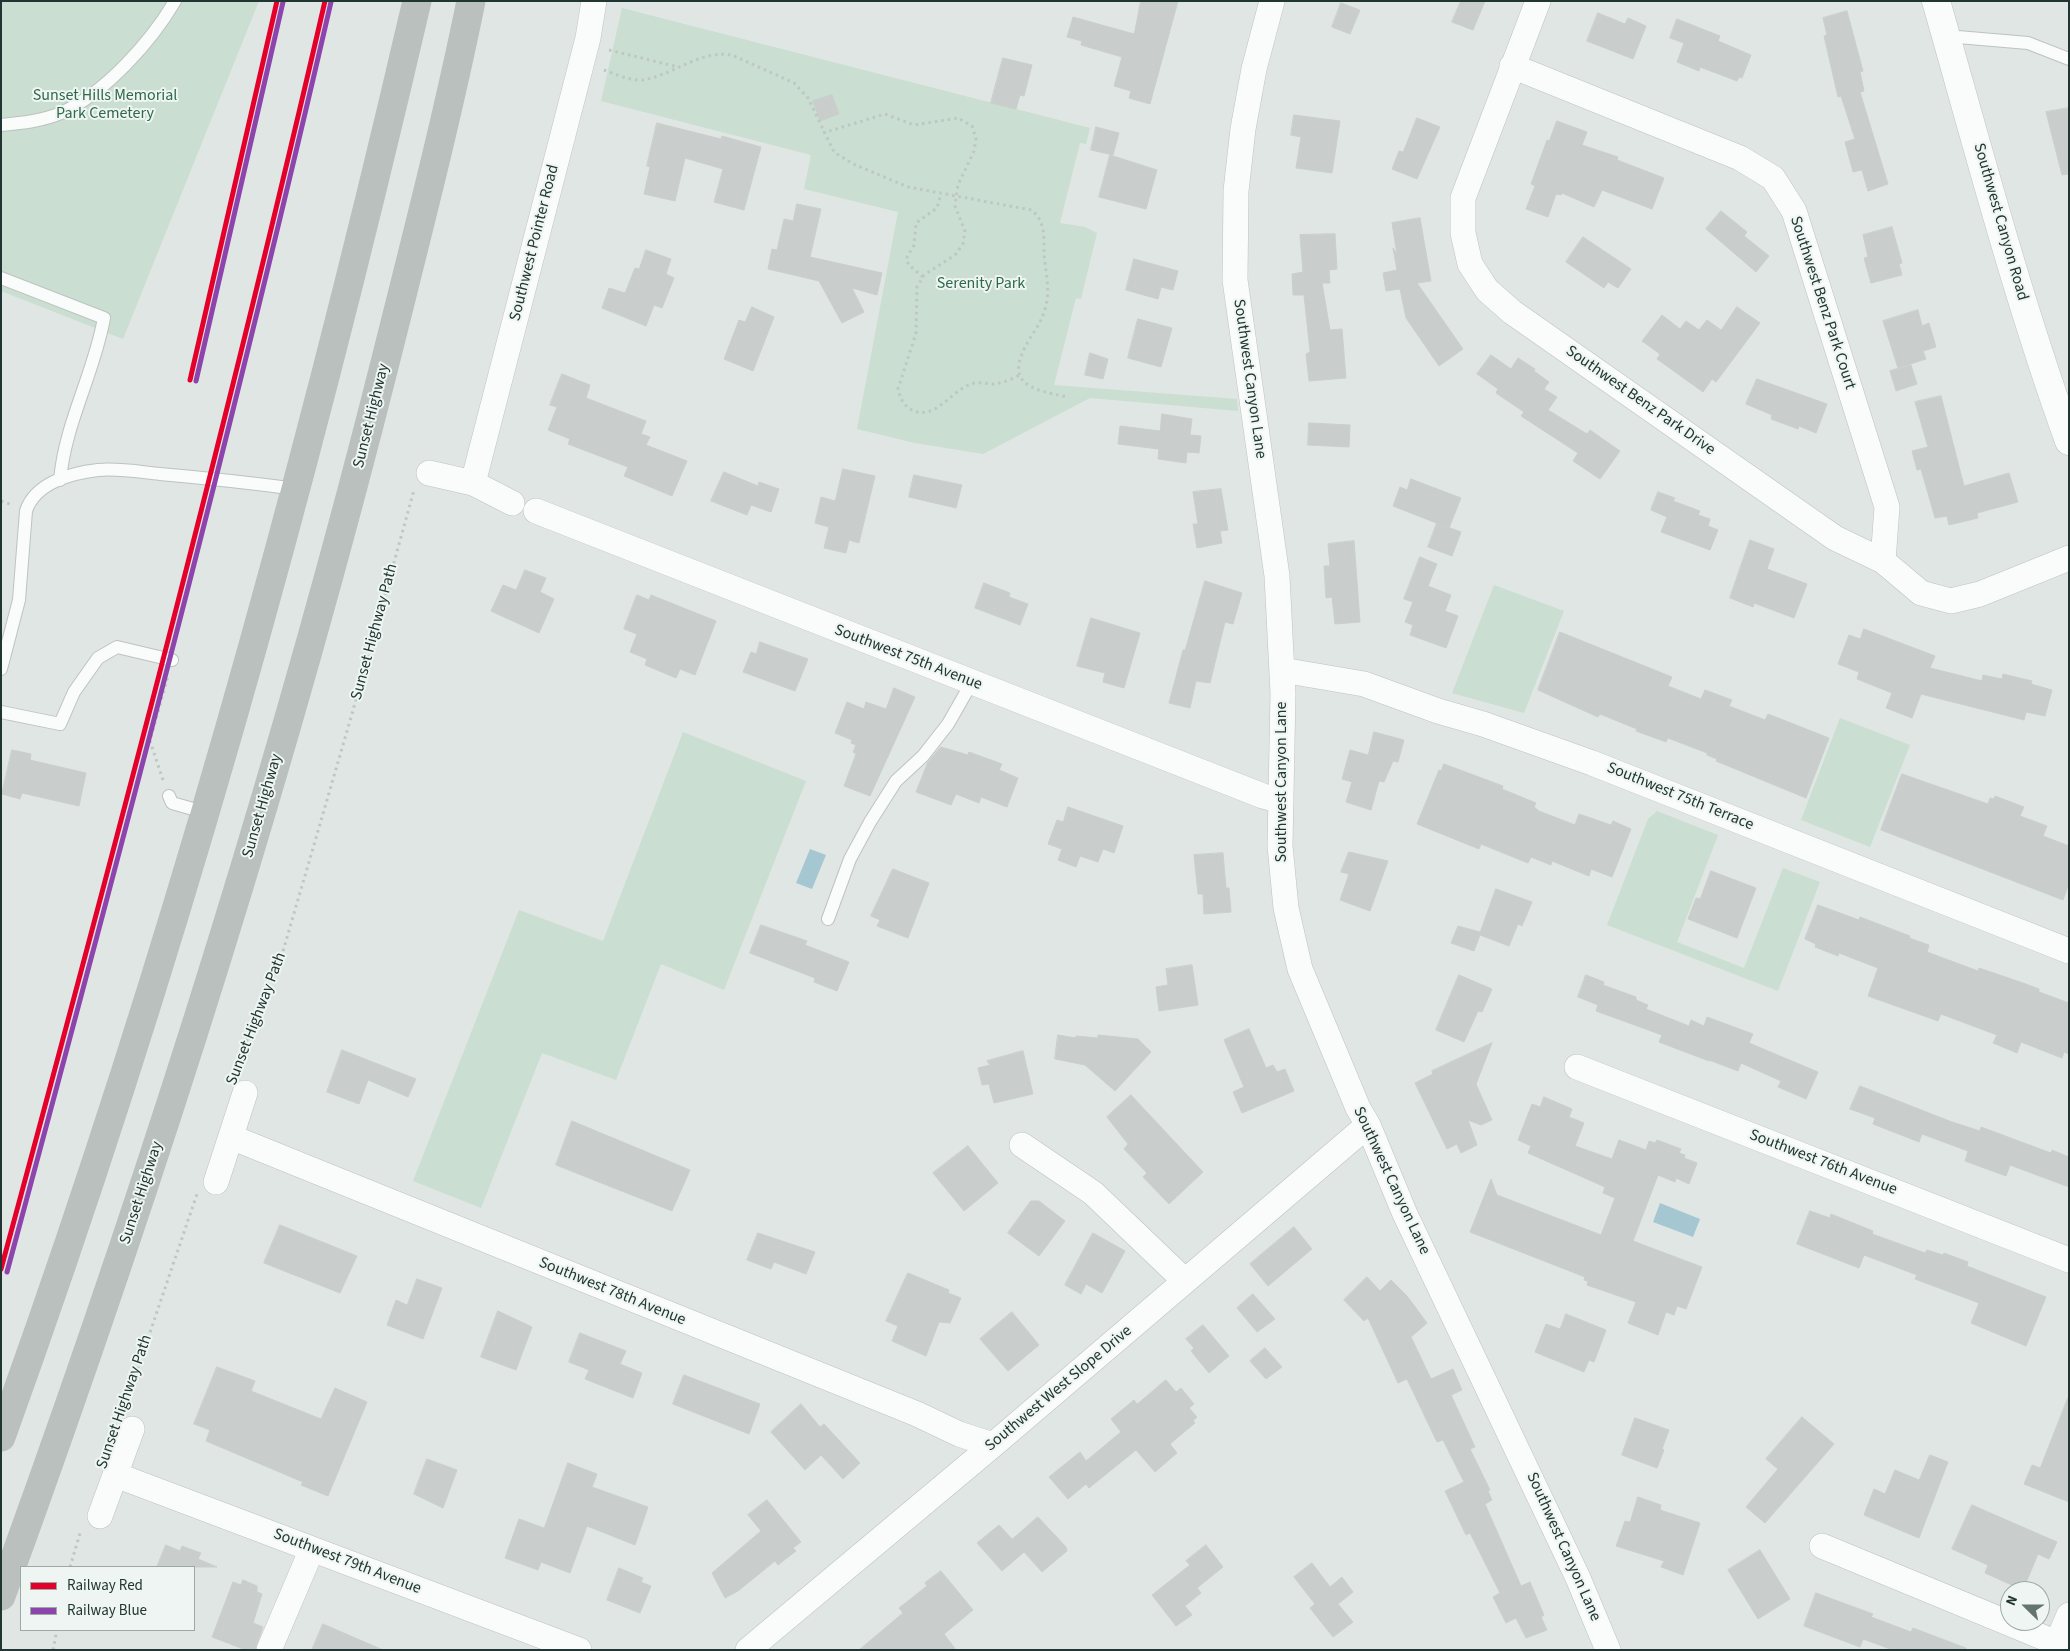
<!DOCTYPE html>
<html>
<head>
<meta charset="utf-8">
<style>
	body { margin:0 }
	#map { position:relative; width:2070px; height:1651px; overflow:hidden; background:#e0e6e3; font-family:"Source Sans 3",sans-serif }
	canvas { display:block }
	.frame { position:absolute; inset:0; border:2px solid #213632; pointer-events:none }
	.legend { position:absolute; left:20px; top:1566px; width:175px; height:65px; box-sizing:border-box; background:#eef5f2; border:1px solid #9ca9a5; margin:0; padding:6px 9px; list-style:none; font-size:15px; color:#213632 }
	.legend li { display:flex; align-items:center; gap:10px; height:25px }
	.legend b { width:25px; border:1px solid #9ca9a5 }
	.north { position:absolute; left:2000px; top:1581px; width:50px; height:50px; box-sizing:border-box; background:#eef5f2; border:1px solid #9ca9a5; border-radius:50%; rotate:292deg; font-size:14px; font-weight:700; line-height:20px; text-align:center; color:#213632 }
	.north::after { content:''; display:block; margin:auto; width:18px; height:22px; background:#647470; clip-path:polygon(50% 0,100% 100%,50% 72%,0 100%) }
</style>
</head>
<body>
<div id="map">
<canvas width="2070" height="1651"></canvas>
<div class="frame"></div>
<ul class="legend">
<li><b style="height:6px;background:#e4002b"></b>Railway Red</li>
<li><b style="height:6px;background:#8e44ad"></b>Railway Blue</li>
</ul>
<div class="north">N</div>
</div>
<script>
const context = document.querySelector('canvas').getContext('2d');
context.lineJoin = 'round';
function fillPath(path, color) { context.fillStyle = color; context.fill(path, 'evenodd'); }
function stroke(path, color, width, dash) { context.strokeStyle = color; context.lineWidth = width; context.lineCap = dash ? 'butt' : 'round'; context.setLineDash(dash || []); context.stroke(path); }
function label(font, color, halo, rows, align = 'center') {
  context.font = font + ' "Source Sans 3",sans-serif'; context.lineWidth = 4; context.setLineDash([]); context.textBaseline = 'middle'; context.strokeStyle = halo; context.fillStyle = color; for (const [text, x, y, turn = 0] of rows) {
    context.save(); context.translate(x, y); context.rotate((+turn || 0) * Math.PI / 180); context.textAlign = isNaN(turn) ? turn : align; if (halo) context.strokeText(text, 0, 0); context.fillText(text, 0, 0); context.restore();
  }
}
fillPath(new Path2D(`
	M1,1h258l-136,338 -122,-48z
	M622,8l468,120 -4,16 -6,-1 -20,80 25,4 12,6 -16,66 -5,-1 -22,87 183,14 1,12 -148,-13 -107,56 -68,-11 -58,-14 41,-217 -94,-23 7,-34 -210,-54z
	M1494,585l70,26 -40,102 -72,-20z
	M1840,718l70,27 -40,102 -69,-27z
	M683,732l123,49 -82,209 -63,-26 -45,116 -74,-27 -61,155 -68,-27 106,-271 84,31z
	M1657,811l61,24 -41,107 67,26 39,-100 37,14 -42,109 -171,-66 41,-106z`), '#caded1');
fillPath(new Path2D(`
	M810,849l16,6 -14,34 -16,-6z
	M1660,1203l40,16 -7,18 -40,-15z`), '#a4c7d1');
const building = new Path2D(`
	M1141,1h37l-28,103 -21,-6 2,-7 -17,-5 8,-29 -41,-12 1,-4 -15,-4 6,-20 61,17z
	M1461,1h24l-12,29 -21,-8z
	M1341,3l19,7 -10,24 -18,-7z
	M1847,11l16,60 -3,1 4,19 -4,1 28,92 -20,7 -6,-21 -9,2 -8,-30 10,-3 -14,-43 -3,1 -14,-61 3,-1 -4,-17z
	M1598,13l27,11 3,-6 18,8 -13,33 -46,-18z
	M1677,19l43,17 -2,5 33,14 -9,23 -3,-1 -2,4 -37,-14 -1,4 -22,-9 7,-19 -14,-5z
	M1003,58l29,7 -8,31 -4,-1 -4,14 -25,-6z
	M832,95l7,19 -19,7 -7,-20z
	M2069,108v66l-7,1 -16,-63z
	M1294,115l46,6 -8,52 -36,-5 5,-31 -10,-2z
	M1417,118l23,9 -23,52 -25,-10 7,-18 4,1z
	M1557,121l30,11 -5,13 36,12 -1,3 47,18 -12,31 -50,-19 -8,17 -32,-14 -1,2 -5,-1 -8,23 -22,-8 9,-23 -4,-2 16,-44 2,1z
	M657,123l64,16 1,-3 39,11 -17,63 -30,-8 9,-33 -38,-11 -10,43 -31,-7 6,-27 -3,-1z
	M1096,127l23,6 -6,22 -22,-5z
	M1110,155l47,15 -11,39 -47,-12z
	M797,204l24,5 -11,48 72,16 -5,22 -25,-7 12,24 -22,11 -23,-42 -51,-12 4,-20 5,1 7,-31 9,2z
	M1721,211l26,21 -3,4 25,20 -13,16 -50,-43z
	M1420,218l11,63 -14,2 46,66 -24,17 -33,-48 -6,-29 -14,2 -3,-18 14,-3 -4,-22 4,6 -5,-31z
	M1892,227l10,36 -3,1 3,11 -31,8 -7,-25 4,-1 -5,-22z
	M1335,234l2,35 -8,1 1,13h-8l8,47 12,-1 4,49 -37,3 -3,-27 4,-2 -6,-57h-11l-1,-21 11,-2 -3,-37z
	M1583,237l48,32 -13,19 -10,-6 -4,6 -38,-26z
	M646,250l25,9 -5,15 8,4 -12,30 -8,-3 -8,21 -44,-18 7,-20 16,5 10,-25 4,1z
	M1134,259l44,12 -5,19 -12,-3 -3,12 -32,-9z
	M752,307l22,10 -21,54 -29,-12 15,-39 6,2z
	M1737,307l23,16 -44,59 -4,-3 -9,13 -46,-33 3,-5 -18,-13 20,-26 18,14 6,-8 13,9 8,-10 14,10z
	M1918,310l4,16 7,-3 7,24 -13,4 3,8 -28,9 -15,-47z
	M1138,319l34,9 -11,39 -33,-9z
	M1090,353l18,6 -5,20 -18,-4z
	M1491,355l20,14 7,-11 17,11 -1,2 15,11 -5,7 13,8 -9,13 39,24 3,-4 30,21 -20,28 -27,-18 5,-8 -57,-37 3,-4 -28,-19 2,-4 -21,-15z
	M1911,365l6,19 -21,7 -6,-20z
	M562,374l28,11 -4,13 60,23 -5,13 9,3 -4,8 41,16 -15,35 -48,-20 4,-9 -60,-23 2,-5 -22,-9 9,-23 -7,-2z
	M1757,379l70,25 -11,29 -17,-7 -1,3 -27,-10 1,-4 -26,-11z
	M1941,396l23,90 45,-13 9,29 -41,11 1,5 -29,7 -2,-9 -12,2 -14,-49 -4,1 -5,-19 16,-4 -13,-45z
	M1162,414l30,5 -2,16 11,1 -2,17 -12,-1 -1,11 -28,-4 1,-10 -41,-5 2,-18 40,5z
	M1309,423l41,2 -1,22 -41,-2z
	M843,469l32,7 -16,67 -10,-3 -3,13 -22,-5 5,-21 -14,-4 6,-26 14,4z
	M724,472l34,14 1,-4 20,7 -8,23 -20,-7 -4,10 -36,-14z
	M914,475l48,10 -6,23 -47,-11z
	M1411,479l50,19 -12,30 -56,-22 7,-19 7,3z
	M1221,489l7,41 -8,1 2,12 -25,5 -4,-24h5l-5,-32z
	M1658,492l17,6 -2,3 27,10 -2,4 12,4 -2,7 10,4 -8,20 -49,-18 6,-15 -16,-7z
	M1437,523l24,9 -9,24 -24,-9z
	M1750,540l24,9 -7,20 40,15 -13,34 -40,-15 -1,4 -23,-9z
	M1354,541l6,81 -25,2 -3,-27 -6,1 -2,-32h6l-2,-22z
	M1420,557l17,7 -9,22 23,9 -6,16 13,5 -12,32 -36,-13 3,-10 -8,-3 8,-20 -9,-3z
	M525,570l21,8 -6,14 14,7 -15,34 -48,-22 12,-26 13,5z
	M1205,581l37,12 -9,31 -8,-2 -15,61 -14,-2 -6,27 -21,-5 14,-53h2z
	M984,583l26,10 -1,4 19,7 -8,21 -45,-17z
	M637,595l12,5 2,-5 65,26 -21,54 -15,-6 -4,9 -31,-13 2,-6 -17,-7 7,-18 -13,-5z
	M1091,618l49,15 -16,55 -21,-6 2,-9 -28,-7z
	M1864,629l71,27 -5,12 52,13 1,-6 19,4 1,-5 29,7 -1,3 21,6 -7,26 -19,-4 -2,8 -103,-26 -9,24 -26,-10 6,-15 -35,-14 2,-7 -21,-8 11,-29 11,4z
	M1560,632l112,45 -4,9 33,13 4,-9 27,10 -3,6 36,14 3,-6 61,24 -23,60 -90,-37 1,-2 -10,-4v-2l-39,-15 -2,4 -11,-4 -19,-7 1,-2 -37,-15 -2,3 -60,-27z
	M760,642l48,17 -13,32 -52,-19 8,-20 5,2z
	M894,688l21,9 -45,99 -26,-10 12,-32 -3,-2 3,-7 -5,-2 1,-3 -17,-7 12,-31 17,7 2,-7 20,7z
	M1374,732l30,8 -6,22 -5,-1 -9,21 -5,-1 -8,29 -25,-8 6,-20 -10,-3 8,-29 18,5z
	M941,747l27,8 1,-3 33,12 -3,6 19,8 -11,29 -26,-10 -2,6 -23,-9 -5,11 -35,-13 12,-30z
	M12,750l19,4 -1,6 56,13 -7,33 -57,-13 -2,6 -18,-5z
	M1444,764l59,22 -1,3 34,14 -2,4 5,4 36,14 4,-11 32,11 2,-4 18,8 -19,48 -21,-8 -2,7 -37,-15 -1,4 -20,-8 -3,6 -47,-19 -2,5 -62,-25 22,-54 2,1z
	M1902,774l86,30 2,-6 4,1 1,-3 29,11 -4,9 27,10 -4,10 26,10v37l-6,17 -182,-70z
	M1068,807l55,19 -9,27 -11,-4 -5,13 -18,-6 -4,11 -18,-7 4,-11 -14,-5 9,-24 6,2z
	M1349,852l39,9 -18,50 -30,-11 9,-26 -8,-2z
	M1223,853l3,35h3l2,24 -27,2 -1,-20h-5l-4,-39z
	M893,869l36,14 -21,55 -31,-12 3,-6 -9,-4z
	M1711,871l45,17 -19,50 -49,-19 8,-21 4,1z
	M1496,889l36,13 -10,24 -4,-2 -9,22 -29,-11 -6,16 -23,-8 7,-17 22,6z
	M1818,905l41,15 1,-3 50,19 -1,2 20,7 -2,7 51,19 1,-3 44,15 16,6v3l30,11v51l-5,-2 -2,6 -41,-16 -4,11 -24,-10 4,-8 -56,-21 -3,7 -70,-25 10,-28 -39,-15 -1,3 -23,-9 1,-3 -11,-5z
	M761,925l46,16 -2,4 44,17 -12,29 -23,-9 1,-4 -65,-25z
	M1192,965l6,40 -39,6 -3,-24 12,-2 -2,-16z
	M1459,975l33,14 -10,23 -4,-1 -14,31 -28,-12z
	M1586,975l18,7 -1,3 33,12v3l12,5 -2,4 43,17 2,-6 13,6 3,-9 46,17 -4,9 69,29 -12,27 -28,-12 3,-6 -40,-18 -3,8 -29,-11v1l-50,-19 3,-7 -66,-24 2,-6 -20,-8z
	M1249,1029l17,39 7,-3 4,7 8,-3 9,22 -52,22 -9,-21 11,-5 -20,-47z
	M1058,1035l18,3v-2l22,2v-3l40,4 13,13 -36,39 -30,-26 -30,-6z
	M1492,1043l-16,41 16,36 -11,5 -13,-5 9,25 -16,8 -4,-9 -10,5 -32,-66 18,-9 -1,-3z
	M342,1050l74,29 -8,18 -40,-17 -9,24 -32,-12z
	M1023,1051l10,43 -39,9 -5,-19 -7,1 -4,-17 12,-3 -3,-4z
	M1860,1086l92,36 28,9 1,-4 70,26 1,-3 17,7v30l-59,-22 -4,11 -41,-15 3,-10 -46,-17 -3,8 -46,-18 2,-6 -25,-9z
	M1131,1095l72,77 -34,32 -26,-27 4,-4 -23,-24 4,-5 -21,-27z
	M1544,1097l28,12 -3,8 15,6 -9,23 37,13 7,-19 27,10 3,-9 6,2 2,-3 24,9 -2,4 6,2 -1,3 13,5 -8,21 -13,-6 -1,4 -17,-7 -25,66 69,26 -16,42 -9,-3 -3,9 -8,-3 -8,23 -30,-12 8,-21 -49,-17 1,-4 -4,-1 1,-3 -115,-45 21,-53 6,16 104,40 14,-37 -12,-5 2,-6 -77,-34 3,-7 -13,-6 14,-36 8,3z
	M572,1121l118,49 -18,41 -116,-46z
	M968,1146l30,37 -34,28 -31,-38z
	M1031,1201h8l26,20 -26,35 -31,-23z
	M1810,1211l20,7 1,-4 42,17 -1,3 53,19 2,-3 16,5 1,-2 24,9 -1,4 79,31 -20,49 -55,-23 8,-20 -64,-24 2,-4 -53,-20 -5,13 -62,-24z
	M280,1225l77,31 -17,37 -76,-30z
	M1294,1227l18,22 -44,37 -18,-22z
	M758,1233l57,19 -9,22 -32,-12 -3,7 -24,-9z
	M1093,1233l32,18 -23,42 -16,-9 -5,10 -16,-9z
	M908,1273l41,17 -1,3 13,5 -11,25 -11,-1 -13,34 -34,-15 6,-15 -12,-5z
	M1367,1277l13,14 11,-11 16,16 20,27 -16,14 20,42 22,-10 9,21 -11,5 24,52 -5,2 20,41 -2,1 4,9 -7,4 36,82 9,-4 14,33 -3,2 6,13 -21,8 -10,-20 -10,5 -13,-26 7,-4 -30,-60 -4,2 -21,-44 19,-9 -21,-42 -6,2 -30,-63 -9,4 -30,-65 -4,3 -20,-21z
	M417,1279l25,9 -19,51 -36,-14 9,-25 11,5z
	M1253,1294l22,25 -18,13 -20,-24z
	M498,1311l34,16 -16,43 -35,-13z
	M1012,1312l27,33 -31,26 -28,-32z
	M1566,1314l40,16 -12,32 -5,-2 -5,12 -49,-20 11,-28 14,5z
	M1203,1325l26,31 -20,17 -18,-22 3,-3 -8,-9z
	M580,1333l46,18 -6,13 22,9 -9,25 -48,-19 4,-9 -20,-8z
	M1265,1348l17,19 -16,12 -16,-18z
	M217,1367l38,14 -4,10 70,28 14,-31 32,14 -39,94 -27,-11 2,-3 -26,-11 -71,-30 4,-11 -16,-6z
	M684,1375l76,29 -11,30 -76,-30z
	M1166,1380l10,12 5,-4 13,16 -5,4 8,9 -4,4 2,2 -25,21 7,9 -22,19 -19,-22 -47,38 -3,-4 -18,15 -19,-22 31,-25 6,9 35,-29 -10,-13 23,-19 3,4z
	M2068,1398h1v104l-45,-18 8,-19 8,3z
	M801,1404l19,23 4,-3 36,39 -17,16 -22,-24 -16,15 -34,-38z
	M1802,1417l32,27 -69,79 -19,-16 32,-38 -12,-10z
	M1635,1418l34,12 -7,19 2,1 -7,18 -35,-13z
	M1930,1455l18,7 -29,76 -55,-23 10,-26 11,5 10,-24 24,10z
	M427,1459l30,11 -14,38 -29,-14z
	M568,1463l29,11 -5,13 56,20 -13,38 -48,-19 -17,47 -29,-11 -3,8 -33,-12 14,-39 25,9z
	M1638,1497l23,8 -1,5 40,13 -17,52 -22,-8 3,-6 -48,-15 9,-25 5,1z
	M767,1500l34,42 -8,6 3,3 -18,14 -3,-4 -37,30 -13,7 -13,-25 49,-42 -13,-16z
	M1972,1505l85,37 -8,17 -11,-5 -15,36 -38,-17 3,-8 -36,-16z
	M1038,1517l28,30 1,4 -25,21 -18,-20 -22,19 -25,-28 22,-18 13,14z
	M166,1545l14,6 2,-5 19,7 -3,6 19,8h-60z
	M1206,1545l17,22 -26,21 4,5 -16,13 7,9 -16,11 -24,-31 38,-30 -4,-4z
	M1760,1550l30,49 -32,20 -30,-49z
	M1312,1563l18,24 12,-10 11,15 -15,12 15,18 -20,15 -23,-29 5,-4 -21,-27z
	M619,1568l24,10 -2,4 10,4 -11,27 -33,-13z
	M941,1571l32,39 -29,24 12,16h-97l44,-37 -4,-5 28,-22 -2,-3z
	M243,1580l14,6v6l5,2 -9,29 10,4 -8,23h-9l-34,-13 21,-55 8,3z
	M1816,1593l57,21 -2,3 40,15 2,-4 53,20v2h-73l-30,-11 -3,8 -56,-21z
	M323,1624l60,26h-71z`);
fillPath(building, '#c9cecc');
stroke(building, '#c9cfcc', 1);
const service = new Path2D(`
	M1946,36l82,7 41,16
	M1,125c21,-2 41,-4 60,-12 44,-20 90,-71 114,-112
	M1,278l103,40c-10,56 -39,105 -44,162
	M1,669l18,-69 7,-89c9,-28 45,-38 72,-41 20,-2 42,2 62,4 46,4 91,9 137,15
	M1,712l59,12 14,-32 24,-34 19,-11 55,13
	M169,796l3,7 35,10
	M828,919l22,-60 20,-37 26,-41 27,-25 25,-32 24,-42`);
const minor = new Path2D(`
	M1272,1l-18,68 -11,60 -7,62 -1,89 42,296 6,117 -3,153 6,62 14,61 58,139 10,17 37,89 173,364 30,72
	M1538,1l-75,197v35l7,31 17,26 25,22 323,226 48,23 38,32 30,8 29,-7 89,-36
	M1512,66l228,92 33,20 21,33 93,296 -4,54
	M429,473l44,10 39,20
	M473,483l115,-445 6,-37
	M536,511l727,285 18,5
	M1282,670l82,14 74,27 45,13 109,39 477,188
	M1577,1067l492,193
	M231,1137l686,277 42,20 34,11
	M1022,1145l71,48 91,87
	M216,1182l29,-89
	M116,1475l463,175
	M100,1516l32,-87
	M1822,1546l247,102
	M2057,1643l12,-28
	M269,1650l43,-101
	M748,1650l245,-205 375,-320`);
const secondary = new Path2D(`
	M1936,1c42,147 81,296 133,440`);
const motorway = new Path2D(`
	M1,1437c170,-469 303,-950 416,-1436
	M1,1596c149,-408 281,-823 387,-1245 29,-116 59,-232 83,-350`);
stroke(service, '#bdc3c0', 14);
stroke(minor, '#bdc3c0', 26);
stroke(secondary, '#bdc3c1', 29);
stroke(motorway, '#bbc3c0', 29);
stroke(new Path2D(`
	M609,50l69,17
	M604,70c11,4 26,11 38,10 30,-4 59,-31 90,-25l62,28 14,15 26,54 19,12 55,23 123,23c14,10 13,26 13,42 1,18 7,39 1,57 -3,12 -10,21 -16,31 -26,44 1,49 38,57
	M823,133l62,-19 29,11 44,-7 14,8 4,12 -2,13 -16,34 -2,12 -1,9 10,25 -2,13 -8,11 -31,20 -7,12 -1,46 -18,56 3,10 6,8c25,19 43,-16 64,-23 8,-3 16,0 23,0 9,-1 18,-5 26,-9
	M923,277l-14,-12 -3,-6 8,-14 2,-22 21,-15 4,-14
	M1,501l9,3
	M2068,514h1
	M163,780l-13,-39 18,-65
	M236,1072l22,-64 21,-43 73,-251 62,-224
	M125,1406l72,-212
	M70,1567l11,-37
	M53,1650l4,-20`), '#bfc7c5', 3, [2.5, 4]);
stroke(service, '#fafbfb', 12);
stroke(minor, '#fafbfb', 25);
stroke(secondary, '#fafbfb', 28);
stroke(motorway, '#b9c0be', 28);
stroke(new Path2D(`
	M190,380l87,-379
	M1,1269c114,-421 226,-843 324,-1268`), '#e4002b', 5);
stroke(new Path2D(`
	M196,381l87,-379
	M7,1272c114,-422 226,-844 324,-1270`), '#8e44ad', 5);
label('16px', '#2f694a', '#eef5f2', [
	["Sunset Hills Memorial",105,96],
	["Park Cemetery",105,114],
	["Serenity Park",981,284]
]);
label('16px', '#213632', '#eef5f2', [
	["Southwest Canyon Road",2000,222,74],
	["Southwest Pointer Road",535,243,-76],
	["Southwest Benz Park Court",1822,303,72],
	["Southwest Canyon Lane",1249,379,82],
	["Southwest Benz Park Drive",1640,401,35],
	["Sunset Highway",372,416,-76],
	["Sunset Highway Path",375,632,-75],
	["Southwest 75th Avenue",908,658,21],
	["Southwest Canyon Lane",1282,782,-90],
	["Southwest 75th Terrace",1680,797,22],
	["Sunset Highway",263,806,-74],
	["Sunset Highway Path",257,1019,-69],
	["Southwest 76th Avenue",1823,1163,21],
	["Southwest Canyon Lane",1391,1181,65],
	["Sunset Highway",142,1193,-72],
	["Southwest 78th Avenue",612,1292,22],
	["Southwest West Slope Drive",1059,1389,-40],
	["Sunset Highway Path",125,1402,-71],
	["Southwest Canyon Lane",1563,1547,66],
	["Southwest 79th Avenue",347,1562,21]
]);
</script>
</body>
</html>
